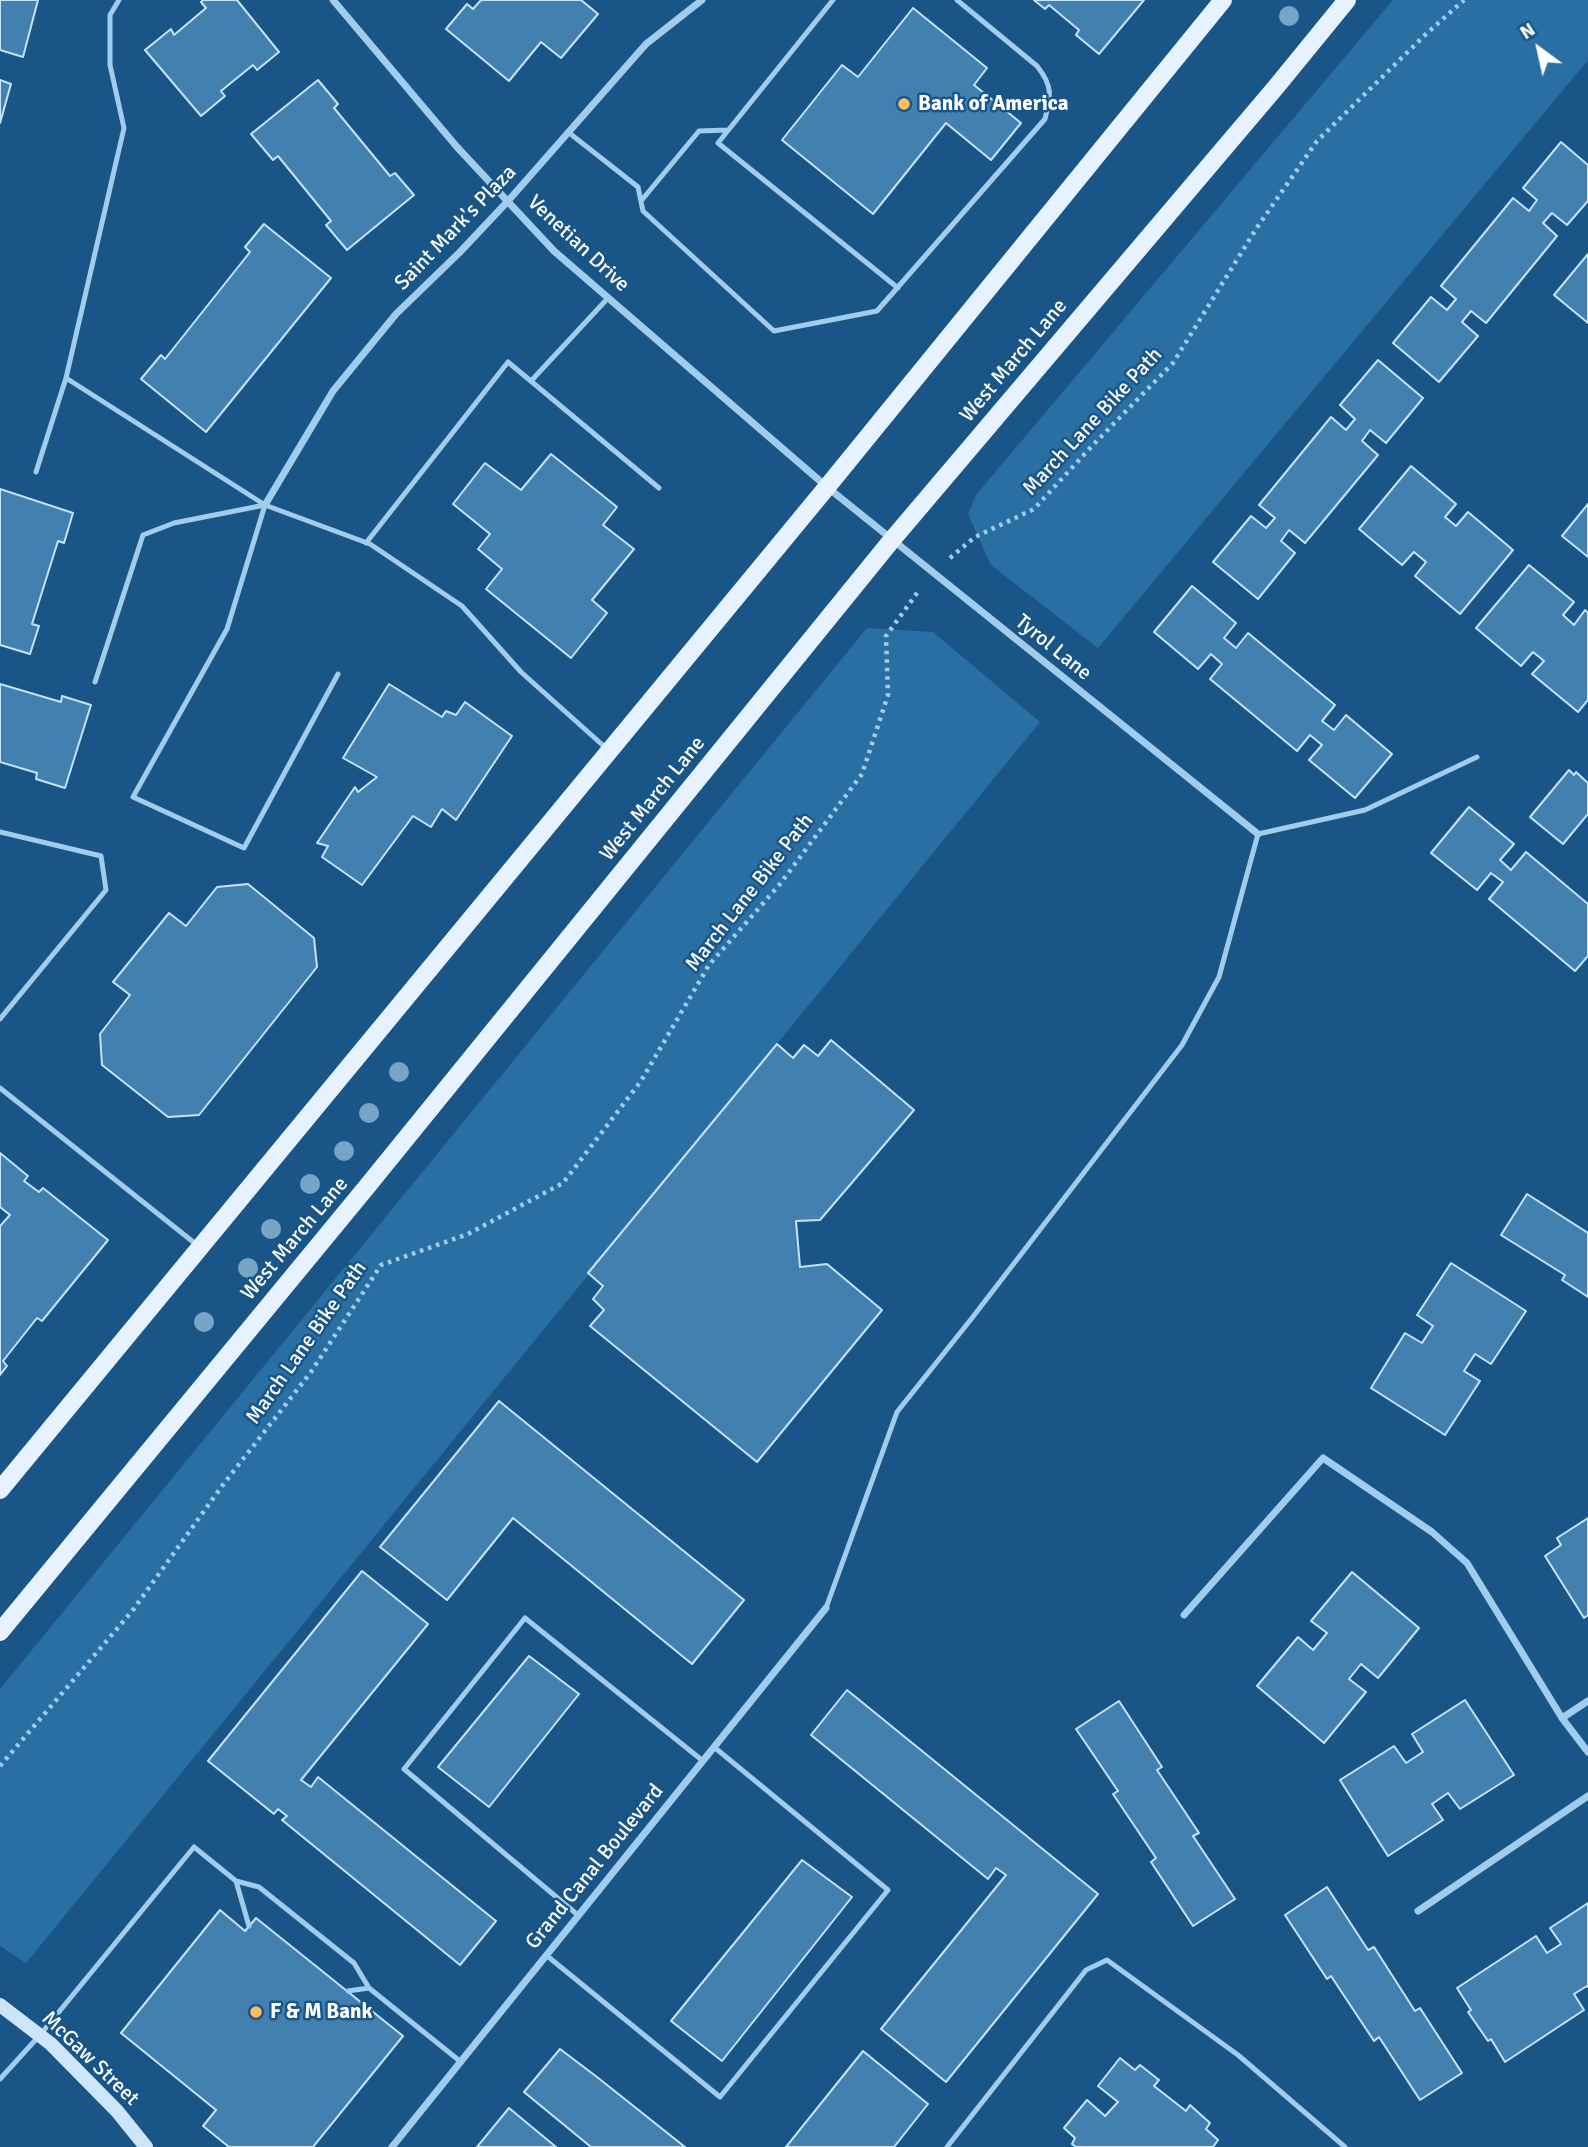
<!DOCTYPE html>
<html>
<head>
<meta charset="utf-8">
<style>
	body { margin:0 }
	#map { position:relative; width:1588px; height:2147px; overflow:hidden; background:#195687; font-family:Signika,sans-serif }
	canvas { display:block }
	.north { position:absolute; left:1504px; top:14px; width:70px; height:70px; -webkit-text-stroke:5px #195687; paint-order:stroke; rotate:327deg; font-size:19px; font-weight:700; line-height:28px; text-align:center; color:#fff }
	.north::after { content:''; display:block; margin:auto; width:24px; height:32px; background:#fff; clip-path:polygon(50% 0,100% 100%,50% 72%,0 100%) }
</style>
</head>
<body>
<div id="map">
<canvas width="1588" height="2147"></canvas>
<div class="north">N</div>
</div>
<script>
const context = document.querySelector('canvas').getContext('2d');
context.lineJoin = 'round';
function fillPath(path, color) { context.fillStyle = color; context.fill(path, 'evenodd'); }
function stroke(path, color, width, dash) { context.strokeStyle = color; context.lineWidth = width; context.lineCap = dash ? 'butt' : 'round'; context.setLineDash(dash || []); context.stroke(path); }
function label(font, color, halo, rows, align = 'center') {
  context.font = font + ' Signika,sans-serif'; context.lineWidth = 5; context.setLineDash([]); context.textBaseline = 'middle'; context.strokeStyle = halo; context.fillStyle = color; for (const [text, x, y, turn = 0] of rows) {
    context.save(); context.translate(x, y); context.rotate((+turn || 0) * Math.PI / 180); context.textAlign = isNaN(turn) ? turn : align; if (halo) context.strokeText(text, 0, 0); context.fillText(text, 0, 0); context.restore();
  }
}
fillPath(new Path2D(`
	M1393,0h195v60l-490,588 -107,-83 -23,-51 8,-19z
	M867,628l66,4 107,90 -1014,1241 -26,-17v-257z`), '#296fa4');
const building = new Path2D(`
	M0,0h38l-15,57 -23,-7z
	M203,0h34l42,52 -22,18 -4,-5 -32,26 4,5 -24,20 -56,-66 26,-21 3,6 32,-27 -5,-6z
	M481,0h100l17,14 -37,44 -20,-16 -32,39 -63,-52 21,-25 6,5z
	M1034,0h110l-45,54 -23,-19 3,-5 -30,-25 -4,4z
	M913,8l74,60 -13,17 47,38 -30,37 -45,-37 -73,91 -91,-74 60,-75 16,12z
	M0,80l11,4 -11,39z
	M318,80l20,24 -4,4 56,68 5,-3 19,22 -67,55 -21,-25 5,-4 -53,-65 -5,4 -22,-26z
	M1561,142l27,23v36l-21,24 -15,-12 -9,10 14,13 -71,87 -15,-12 -9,11 16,14 -39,46 -46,-39 38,-46 16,13 9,-11 -15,-13 72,-88 16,13 8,-11 -14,-12z
	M264,224l67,54 -125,154 -65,-53 20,-24 4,4 85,-107 -5,-5z
	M1588,254v69l-34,-28z
	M1378,360l45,38 -37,45 -16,-13 -8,11 16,14 -73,88 -16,-13 -8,11 14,12 -37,46 -45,-37 38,-46 15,12 9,-10 -16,-13 72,-88 15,13 9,-11 -15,-14z
	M551,454l66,53 -14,18 31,24 -42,51 15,13 -36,45 -85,-69 16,-20 -24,-20 12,-15 -37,-30 32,-41 36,27z
	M1411,466l45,38 -11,13 11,9 12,-14 45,38 -53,64 -45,-38 11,-14 -12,-10 -12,13 -43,-36z
	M0,489l73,24 -9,30 -6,-2 -26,83 7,2 -9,28 -30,-9z
	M1588,504v53l-26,-21z
	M1529,565l45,37 -11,13 11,10 11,-15 3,3v87l-10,12 -46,-38 12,-13 -11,-9 -12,14 -45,-38z
	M1192,586l44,37 -12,15 12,10 12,-15 87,72 -13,16 12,9 12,-15 46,39 -37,44 -46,-38 13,-15 -12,-10 -13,16 -87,-72 12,-15 -11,-10 -13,15 -44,-37z
	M0,684l61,18 1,-6 29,9 -26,83 -29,-9 1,-6 -37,-11z
	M389,684l53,33 4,-6 10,4 9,-13 47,34 -56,84 -14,-11 -11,18 -18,-11 -51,69 -40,-28 6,-11 -11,-3 38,-56 3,5 19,-15 -34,-19z
	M1569,770l5,5 2,-3 12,11v31l-25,30 -33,-27z
	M1469,807l45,37 -14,16 11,10 15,-18 62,52v52l-13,15 -86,-72 14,-17 -12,-9 -14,17 -46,-37z
	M248,884l66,54 3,29 -118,148 -31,2 -66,-52 -2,-31 30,-39 -17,-13 56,-69 17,13 31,-39z
	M831,1040l83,70 -94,110 -24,1 4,46 27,-3 55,46 -125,152 -167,-136 14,-16 -11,-11 10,-13 -15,-13 189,-229 16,14 11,-13 14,11z
	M0,1153l28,23 -4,5 15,11 4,-4 65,52 -66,81 -5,-3 -34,43 4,5 -7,9v-149l10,-11 -10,-8z
	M1527,1194l61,39v64l-26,-17 3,-5 -64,-40z
	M1451,1263l75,48 -35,53 -16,-10 -11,17 16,10 -35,54 -74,-47 34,-55 17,10 11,-17 -16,-11z
	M499,1401l245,199 -52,64 -179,-146 -66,82 -67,-53z
	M1588,1518v97l-4,3 -39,-62 16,-11 -4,-7z
	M362,1571l66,53 -127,156 10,7 7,-10 178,144 -36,44 -178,-145 5,-4 -9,-7 -4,5 -66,-53z
	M1352,1572l67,56 -41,50 -17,-14 -12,15 17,13 -42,51 -67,-57 41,-49 15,13 14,-17 -16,-12z
	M529,1656l50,38 -90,113 -51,-40z
	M847,1690l251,204 -152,188 -65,-53 125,-154 -10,-7 -8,11 -177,-144z
	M1465,1700l49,75 -54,34 -12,-16 -16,11 11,16 -55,36 -48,-76 54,-34 12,17 17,-11 -11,-18z
	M1119,1701l43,66 -5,3 42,63 -6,3 42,63 -42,27 -42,-64 5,-4 -43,-64 5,-3 -42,-62z
	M802,1860l50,37 -130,164 -51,-40z
	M1327,1887l41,63 6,-3 41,64 5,-3 42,65 -42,27 -41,-63 -5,4 -43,-65 -4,3 -42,-64z
	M1588,1903v84l-1,-1 -13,8 10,16 -79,52 -14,-23 -3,2 -20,-29 3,-2 -14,-22 79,-52 11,17 14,-9 -11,-16z
	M220,1910l25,21 11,-13 147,118 -90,111h-84l-26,-21 13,-16 -95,-77z
	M560,2049l37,28 88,70h-94l-67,-55z
	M863,2051l65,53 -34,43h-108z
	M1120,2058l15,12 5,-5 19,15 -5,6 32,25 4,-6 20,18 -4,6 12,11 -5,7h-137l-4,-3 3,-6 -11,-10 23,-28 18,16 13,-14 -20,-16z
	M509,2108l47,39h-79z`);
fillPath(building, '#4280b0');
stroke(building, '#c6e3f9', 2);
stroke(new Path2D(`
	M950,558l25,-21 59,-28 57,-62 82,-84 83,-134 61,-88 108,-106 39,-35
	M0,1766l133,-156 89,-124 89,-114 70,-107 87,-31 95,-51 78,-102 68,-116 71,-81 82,-110 26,-79 -2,-59 34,-47`), '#a1ccec', 4.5, [3.5, 5]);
stroke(new Path2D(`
	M119,0l-9,15v50l14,63 -58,250 199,127 105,39 92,62 59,66 86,77
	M833,0l-115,143 180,145
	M568,132l70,55 5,24 131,120 103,-20 168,-192c6,-24 8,-33 -8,-53l-80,-66
	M641,201l58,-70 29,-1
	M531,381l77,-83
	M36,472l30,-94
	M265,505l-38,124 -94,168 111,51 94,-174
	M366,543l142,-181 151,126
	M95,682l48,-147 31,-12 91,-18
	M0,832l101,24 5,34 -106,129
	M0,1088l197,157
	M826,1608l71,-196 75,-94 210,-273 37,-68 39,-143 107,-24 112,-53
	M236,1881l13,45
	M579,1916l-175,-147 121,-151 178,143
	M546,1955l174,142 168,-207 -174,-143
	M348,1991l21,-3
	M0,2079l40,-44 154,-188 42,34 23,6 95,76 15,25 92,74
	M947,2147l139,-177 21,-10 131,95 107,92`), '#a1ccec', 5);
stroke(new Path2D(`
	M333,0l124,147 97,104 273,236 431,347
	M265,505l68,-114 63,-77 64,-62 48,-51 138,-157 56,-44
	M1184,1615l139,-157 109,74 35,31 95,155 26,34
	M1562,1718l26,-17
	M1418,1911l170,-115
	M392,2147l434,-539`), '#a1ccec', 7);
stroke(new Path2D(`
	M0,2005l51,39 66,67 29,36`), '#cde5f9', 14);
stroke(new Path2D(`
	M0,1490l827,-1003 396,-487
	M0,1632l365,-443 526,-648 385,-454 71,-87`), '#e6f3ff', 18);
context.fillStyle = '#78a4c6';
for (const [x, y] of [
	[1289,16],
	[399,1072],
	[369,1113],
	[344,1151],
	[310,1184],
	[271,1229],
	[248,1268],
	[204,1322]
]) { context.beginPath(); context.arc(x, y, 10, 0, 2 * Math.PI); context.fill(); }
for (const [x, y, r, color] of [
	[904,104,7,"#ffbc5c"],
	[256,2012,7,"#ffbc5c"]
]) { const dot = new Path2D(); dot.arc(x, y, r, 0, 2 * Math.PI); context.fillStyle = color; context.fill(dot); stroke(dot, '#195687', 2.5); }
label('bold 21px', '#fff', '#195687', [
	["Bank of America",918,104],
	["F & M Bank",270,2012]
], 'left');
label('21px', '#fff', '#195687', [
	["Saint Mark's Plaza",456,228,-46],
	["Venetian Drive",578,244,43],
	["West March Lane",1014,361,-50],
	["March Lane Bike Path",1093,422,-47],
	["Tyrol Lane",1053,648,39],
	["West March Lane",653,799,-51],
	["March Lane Bike Path",750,893,-52],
	["West March Lane",295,1239,-50],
	["March Lane Bike Path",307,1343,-55],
	["Grand Canal Boulevard",595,1867,-51],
	["McGaw Street",90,2059,44]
]);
</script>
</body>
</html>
